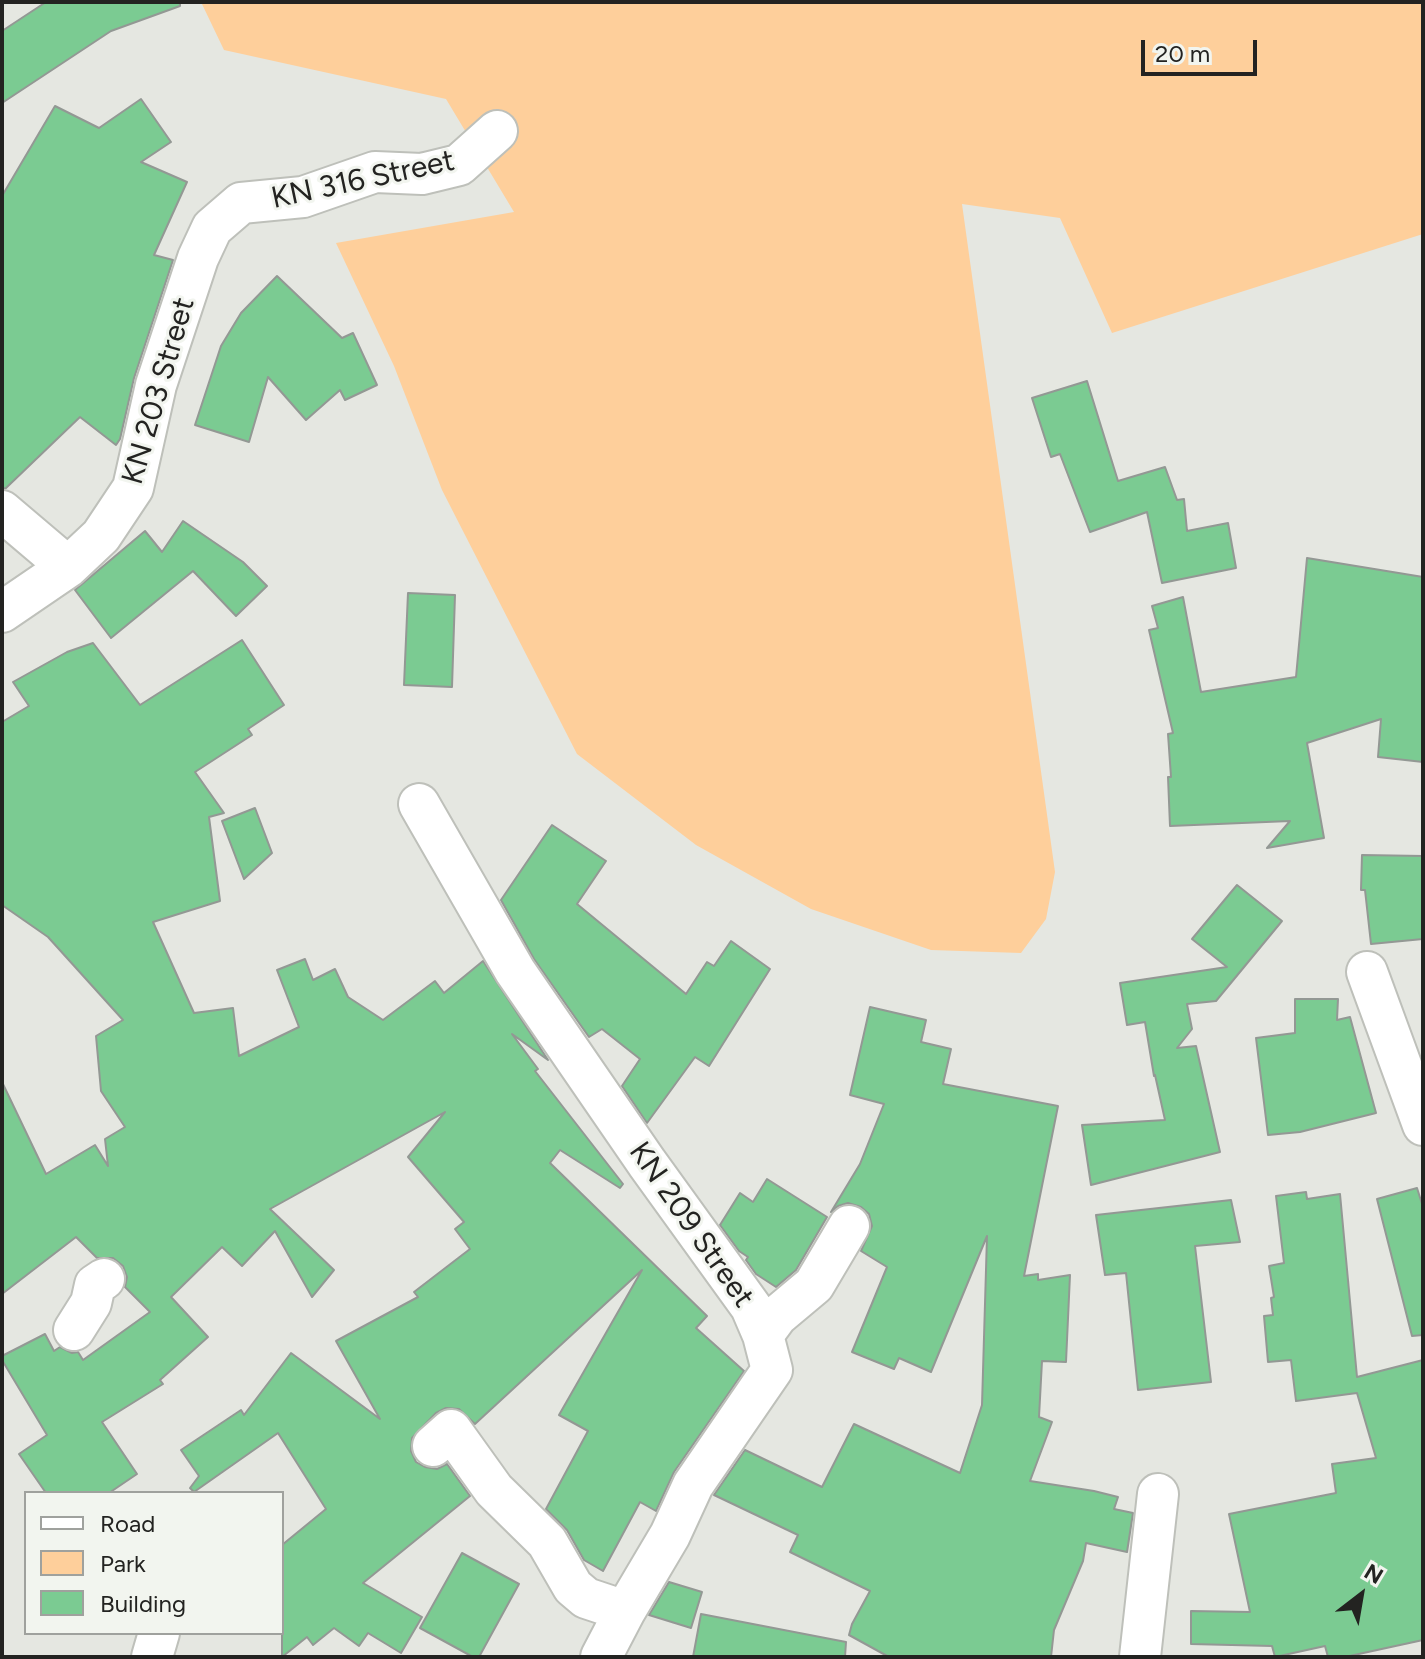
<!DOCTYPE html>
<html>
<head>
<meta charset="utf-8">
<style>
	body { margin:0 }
	#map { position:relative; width:1425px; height:1659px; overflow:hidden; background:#e5e7e1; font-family:Figtree,sans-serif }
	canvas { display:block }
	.frame { position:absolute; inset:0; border:4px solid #232321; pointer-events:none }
	.legend { position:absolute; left:24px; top:1491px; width:260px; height:144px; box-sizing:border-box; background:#f2f5ef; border:2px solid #9fa19d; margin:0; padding:10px 14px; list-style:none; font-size:24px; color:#232321 }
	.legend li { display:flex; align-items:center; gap:16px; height:40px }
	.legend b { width:40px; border:2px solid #9fa19d }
	.north { position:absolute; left:1321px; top:1555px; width:80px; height:80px; -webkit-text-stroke:6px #f2f5ef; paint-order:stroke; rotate:31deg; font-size:22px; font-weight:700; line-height:32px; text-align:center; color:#232321 }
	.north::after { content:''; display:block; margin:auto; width:28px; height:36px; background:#232321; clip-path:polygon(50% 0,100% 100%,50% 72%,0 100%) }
	.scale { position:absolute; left:1141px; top:40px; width:116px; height:36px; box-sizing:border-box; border:4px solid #232321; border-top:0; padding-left:10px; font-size:24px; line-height:28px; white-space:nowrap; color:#232321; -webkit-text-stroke:6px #f2f5ef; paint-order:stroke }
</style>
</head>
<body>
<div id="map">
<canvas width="1425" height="1659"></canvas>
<div class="frame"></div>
<ul class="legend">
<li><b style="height:10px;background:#fff"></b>Road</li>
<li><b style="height:22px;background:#fecf9b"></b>Park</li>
<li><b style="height:22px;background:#7bcb92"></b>Building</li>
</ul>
<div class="north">N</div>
<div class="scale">20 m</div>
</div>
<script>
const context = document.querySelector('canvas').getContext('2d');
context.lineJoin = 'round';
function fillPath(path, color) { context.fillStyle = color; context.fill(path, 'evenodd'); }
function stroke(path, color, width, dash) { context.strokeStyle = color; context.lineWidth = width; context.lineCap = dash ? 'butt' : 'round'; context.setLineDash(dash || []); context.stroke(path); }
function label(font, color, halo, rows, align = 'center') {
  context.font = font + ' Figtree,sans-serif'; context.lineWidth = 6; context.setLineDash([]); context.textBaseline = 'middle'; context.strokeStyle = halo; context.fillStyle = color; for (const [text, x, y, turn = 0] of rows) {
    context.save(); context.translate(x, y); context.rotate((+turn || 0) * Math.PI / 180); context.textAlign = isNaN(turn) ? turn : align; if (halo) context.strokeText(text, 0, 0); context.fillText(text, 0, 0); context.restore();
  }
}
fillPath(new Path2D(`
	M201,2h1222v232l-311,99 -52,-115 -98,-14 93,668 -9,47 -25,34 -90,-3 -120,-41 -115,-64 -119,-91 -135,-264 -48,-124 -58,-123 178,-31 -68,-113 -222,-49z`), '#fecf9b');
const building = new Path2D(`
	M46,2h134v4l-69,25 -109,72v-72z
	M141,99l30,43 -30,20 46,20 -33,73 19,5 -39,118 -14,61 -4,6 -36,-28 -74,71 -4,1v-293l53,-90 44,22z
	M277,276l65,62 11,-5 24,52 -32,15 -5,-10 -34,30 -38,-43 -19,65 -54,-17 26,-79 20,-33z
	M1087,381l31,100 47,-14 12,33 7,-1 3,32 41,-8 8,45 -74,15 -15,-71 -57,20 -30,-78 -9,3 -19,-59z
	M183,521l60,41 24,24 -31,30 -43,-45 -82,67 -36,-48 70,-59 17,21z
	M1307,558l116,19v185l-45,-5 3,-38 -74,24 17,95 -57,10 23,-27 -120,5 -2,-49h3l-3,-43 5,-1 -24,-103 9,-2 -6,-22 31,-9 18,95 95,-15z
	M408,593l47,2 -3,92 -48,-2z
	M242,640l42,65 -36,24 4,6 -57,37 29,41 -15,4 11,84 -67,21 41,91 39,-5 6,48 60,-29 -22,-57 28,-11 8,21 22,-11 13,28 35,23 52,-39 9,12 39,-32 65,99 -36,-26 26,35 -3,2 88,113 -3,4 -60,-38 -10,13 157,153 -11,12 48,43 -70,101 -18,39 -16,-9 -37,69 -19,-11 -17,-30 -21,-21 42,-78 -29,-16 83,-145 -167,154 -16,-15 -13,-1 -10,5 -24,25 -1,13 5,11 9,5 12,2 10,-5 23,32 -107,87 59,34 -21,36 -33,-20 -9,13 -25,-18 -21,17 -6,-8 -25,20v-112l44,-36 -48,-76 -84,59 -4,-4 9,-12 -18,-26 60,-40 3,5 47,-62 89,66 -44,-78 82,-44 -4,-5 56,-43 -15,-20 9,-7 -56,-65 37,-45 -175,97 64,61 -22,27 -37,-66 -33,35 -20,-19 -51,50 37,40 -48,43 3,4 -61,38 35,52 -28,19h-63l-27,-39 28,-19 -45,-75v-4l43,-22 9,17 6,-4 12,6 6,-1 5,8 67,-48 -25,-25 2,-10 -4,-11 -10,-8h-16l-21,-21 -74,57v-212l44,92 49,-29 13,21 -3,-27 20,-12 -24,-36 -5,-55 27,-16 -75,-83 -46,-32v-183l27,-16 -16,-24 54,-30 26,-9 47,62z
	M255,808l17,45 -28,26 -22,-58z
	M552,825l54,36 -29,43 109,90 21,-32 7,4 17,-25 39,28 -61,97 -14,-9 -48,66 -25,-37 18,-27 -38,-30 -13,8 -55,-78 -33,-59z
	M1362,855l61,1v83l-52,5 -6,-54h-4z
	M1237,885l45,36 -66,80 -29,3 5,25 -15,19 19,-2 24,106 -129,33 -9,-60 83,-5 -10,-45 -1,1 -9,-54 -18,3 -7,-42 107,-16 -35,-28z
	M1295,999h43l-1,21 13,-3 26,96 -76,19 -32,3 -12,-97 39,-5z
	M870,1007l56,13 -5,22 30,7 -8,35 115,22 -34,170 14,-2v6l32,-5 -4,87 -24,-1 -3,56 13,5 -22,59 64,10 24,6 -4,12 19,4 -6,39 -41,-9 -3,18 -29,69 -3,27h-162l-40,-22 3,-11 18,-33 -80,-39 8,-17 -84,-40 31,-45 77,37 32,-63 106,49 22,-68 5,-169 -56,136 -32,-14 -5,11 -42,-17 35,-85 -26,-16 11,-25 -3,-12 -8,-7 -13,-4 -10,3 -7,6 29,-48 24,-60 -34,-9z
	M767,1179l60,38 -31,53 -20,17 -20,-13 -10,-14 2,-3 -9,-6 -19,-26 20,-32 13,9z
	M1417,1188l6,19v128l-11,1 -35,-137z
	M1306,1192l1,7 33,-5 17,183 66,-17v280l-78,17h-17l-3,-11 -50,11 -3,-11 -81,-2v-33l59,1 -21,-98 107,-21 -4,-29 44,-6 -19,-65 -61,8 -5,-41 -23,2 -4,-46 9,-1 -2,-17 3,-1 -5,-31 15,-3 -8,-67z
	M1231,1200l9,42 -45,4 16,136 -73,8 -12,-117 -21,2 -9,-60z
	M462,1553l57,31 -40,73h-6l-53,-29z
	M669,1582l33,10 -11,36 -42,-13z
	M701,1614l145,28 -1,15h-152z`);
fillPath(building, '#7bcb92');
stroke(building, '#939894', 2);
const minor = new Path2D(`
	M2,511l66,56
	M2,612l66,-45 33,-31 32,-48 23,-103 42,-127 14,-30 29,-25 62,-6 72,-25 47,2 37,-9 38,-34
	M419,804l96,167 132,192 104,144 12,28 9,35 -79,115 -23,50 -45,76 -24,46
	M1367,972l56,153
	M74,1330l17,-27 4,-18 9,-6
	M763,1335l14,-19 37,-31 35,-59
	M433,1446l18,-16 43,60 53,52 26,45 13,11 39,13
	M152,1657l7,-24
	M1140,1657l18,-163`);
stroke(minor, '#bec0ba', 44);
stroke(minor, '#fff', 40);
label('30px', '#232321', '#f2f5ef', [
	["KN 316 Street",363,180,-12],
	["KN 203 Street",159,391,-74],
	["KN 209 Street",691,1225,55]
]);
</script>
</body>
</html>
